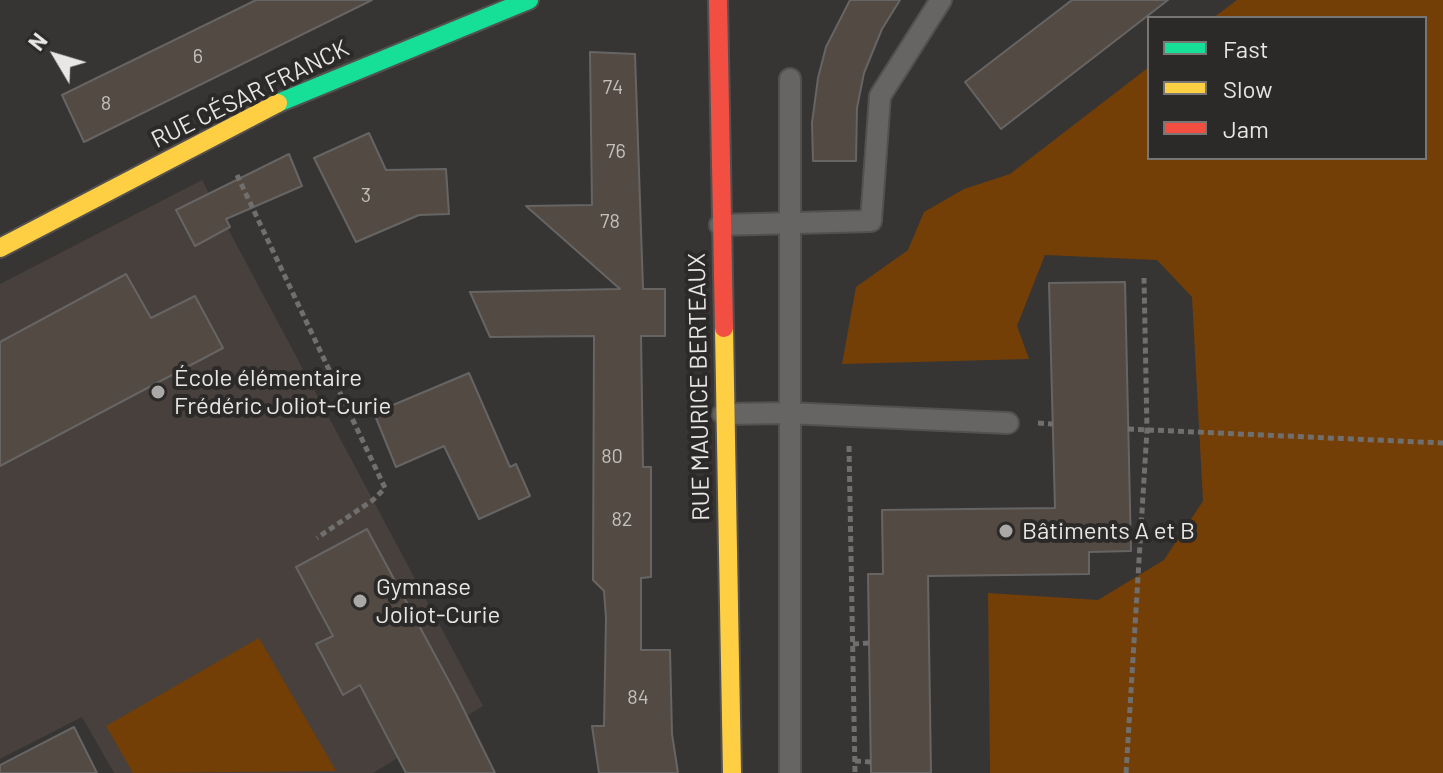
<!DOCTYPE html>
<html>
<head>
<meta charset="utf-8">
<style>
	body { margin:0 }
	#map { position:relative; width:1443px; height:773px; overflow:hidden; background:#363534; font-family:Barlow,sans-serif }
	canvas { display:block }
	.legend { position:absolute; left:1147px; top:16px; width:280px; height:144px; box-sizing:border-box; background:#2c2a29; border:2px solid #777674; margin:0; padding:10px 14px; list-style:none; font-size:24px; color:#e8e7e5 }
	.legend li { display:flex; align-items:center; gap:16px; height:40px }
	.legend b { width:40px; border:2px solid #777674 }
	.north { position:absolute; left:16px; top:16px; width:80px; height:80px; -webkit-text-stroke:6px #2c2a29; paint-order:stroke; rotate:308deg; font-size:22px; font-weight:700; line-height:32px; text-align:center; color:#e8e7e5 }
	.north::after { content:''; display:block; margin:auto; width:28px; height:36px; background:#e8e7e5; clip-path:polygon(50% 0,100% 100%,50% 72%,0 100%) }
</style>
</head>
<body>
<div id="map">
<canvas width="1443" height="773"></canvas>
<ul class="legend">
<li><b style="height:10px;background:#16e098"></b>Fast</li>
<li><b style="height:10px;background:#ffcf43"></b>Slow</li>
<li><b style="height:10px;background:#f24e42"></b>Jam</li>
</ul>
<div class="north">N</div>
</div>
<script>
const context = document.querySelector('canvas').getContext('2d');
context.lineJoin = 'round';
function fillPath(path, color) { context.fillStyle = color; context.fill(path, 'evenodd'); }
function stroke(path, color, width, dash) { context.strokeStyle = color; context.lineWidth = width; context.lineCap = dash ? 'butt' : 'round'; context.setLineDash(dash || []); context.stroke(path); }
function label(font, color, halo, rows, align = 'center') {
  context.font = font + ' Barlow,sans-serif'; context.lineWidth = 8; context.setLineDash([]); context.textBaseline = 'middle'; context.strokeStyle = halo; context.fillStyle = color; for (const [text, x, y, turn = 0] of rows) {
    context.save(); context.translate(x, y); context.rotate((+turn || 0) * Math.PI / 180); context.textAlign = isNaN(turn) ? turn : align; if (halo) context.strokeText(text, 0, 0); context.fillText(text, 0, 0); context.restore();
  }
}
fillPath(new Path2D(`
	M202,180l281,526 -110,67h-259l-32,-56 -82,42v-475z`), '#47403c');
fillPath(new Path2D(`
	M1237,0h206v773h-453l-2,-180 110,7 66,-40 39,-59 -11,-204 -35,-37 -112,-5 -28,71 12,33 -187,5 14,-77 52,-37 16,-38 40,-23 46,-15 139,-107v91h276v-140h-212z
	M259,638l77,133 -203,2 -27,-47z`), '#733f07');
const building = new Path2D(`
	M256,0h116l-288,142 -22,-47z
	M850,0h50l-18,29 -18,44 -7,35 -1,53h-43l-1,-38 6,-45 8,-31z
	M1072,0h96l-167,129 -36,-47z
	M590,52l45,2 8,235h22v47h-24l2,131h8v110l-10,1v72h29l2,84 6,39h-79l-7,-47h12l2,-108 -2,-27 -11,-11 1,-244 -104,1 -20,-45 150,-3 -94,-83 66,-1z
	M369,133l17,37 60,-1 3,45 -30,1 -63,27 -42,-84z
	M289,154l13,32 -76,33 4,8 -35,19 -19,-36z
	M126,274l25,44 44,-22 28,52 -223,118v-124z
	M1125,282l6,269 -42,1v22l-161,2 3,197h-60l-3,-199h15l-1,-64 173,-2 -6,-225z
	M469,373l41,94 6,-3 14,32 -51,23 -35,-73 -48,21 -22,-54z
	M367,529l89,165 39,79h-89l-46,-88 -17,10 -27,-51 17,-8 -37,-69z
	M74,727l23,46h-97v-8z`);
fillPath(building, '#534a43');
stroke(building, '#666564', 2);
const lane = new Path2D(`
	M790,79v694
	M720,225l151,-4 9,-125 61,-96
	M723,414l64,-1 221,10`);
const fast = new Path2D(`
	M278,103l251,-103`);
const slow = new Path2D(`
	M0,248l278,-145
	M724,328l8,445`);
const jam = new Path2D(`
	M718,0l6,328`);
stroke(lane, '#525150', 24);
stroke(fast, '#525150', 22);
stroke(slow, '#525150', 22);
stroke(jam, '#525150', 22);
stroke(new Path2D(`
	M237,175l148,313 -12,12 -56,38
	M1038,423l15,1
	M1128,429l315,14
	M849,446l6,327
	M853,644l16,-1
	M855,761l16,1
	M1126,773l21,-343 -3,-152`), '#706f6e', 5, [6, 4]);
stroke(lane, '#666564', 20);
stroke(fast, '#16e098', 18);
stroke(slow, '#ffcf43', 18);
stroke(jam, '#f24e42', 18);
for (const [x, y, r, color] of [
	[158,392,8,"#aaa9a7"],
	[1006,531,8,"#aaa9a7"],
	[360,601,8,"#aaa9a7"]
]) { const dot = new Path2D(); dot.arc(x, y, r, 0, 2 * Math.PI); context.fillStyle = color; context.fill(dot); stroke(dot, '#2c2a29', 3); }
label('20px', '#c3c0bc', null, [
	["6",198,56],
	["74",613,87],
	["8",106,103],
	["76",616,151],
	["3",366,195],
	["78",610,221],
	["80",612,456],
	["82",622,519],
	["84",638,697]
]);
label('24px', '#e8e7e5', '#2c2a29', [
	["RUE CÉSAR FRANCK",250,94,-26],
	["RUE MAURICE BERTEAUX",699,387,-91]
]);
label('24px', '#e8e7e5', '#2c2a29', [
	["École élémentaire",174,378],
	["Frédéric Joliot-Curie",174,406],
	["Bâtiments A et B",1022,531],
	["Gymnase",376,587],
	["Joliot-Curie",376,615]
], 'left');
</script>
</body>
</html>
